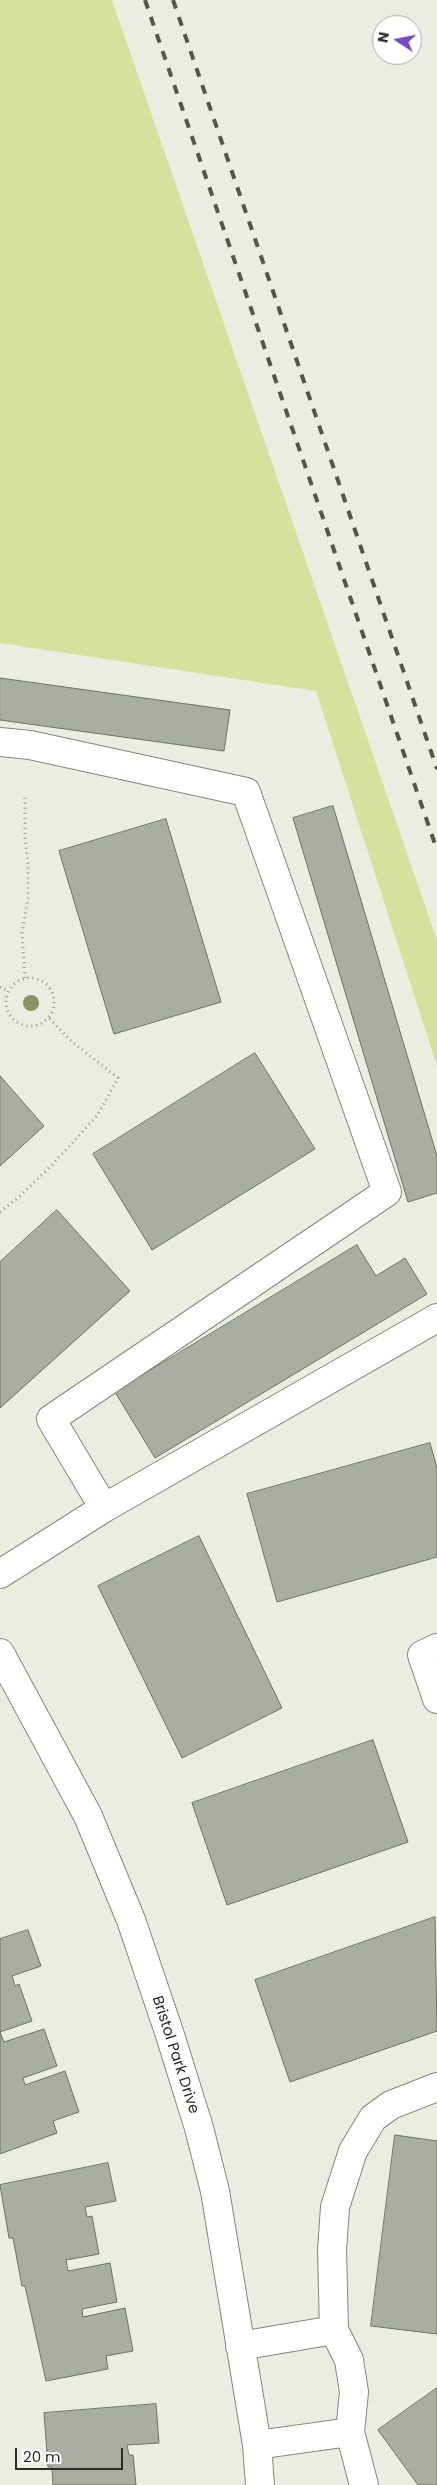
<!DOCTYPE html>
<html>
<head>
<meta charset="utf-8">
<style>
	body { margin:0 }
	#map { position:relative; width:437px; height:2485px; overflow:hidden; background:#eaede0; font-family:Poppins,sans-serif }
	canvas { display:block }
	.north { position:absolute; left:372px; top:15px; width:50px; height:50px; box-sizing:border-box; background:#fff; border:1px solid #aaaaa8; border-radius:50%; rotate:281deg; font-size:14px; font-weight:700; line-height:20px; text-align:center; color:#2a2b26 }
	.north::after { content:''; display:block; margin:auto; width:18px; height:22px; background:#764ac3; clip-path:polygon(50% 0,100% 100%,50% 72%,0 100%) }
	.scale { position:absolute; left:15px; top:2448px; width:108px; height:22px; box-sizing:border-box; border:2px solid #2a2b26; border-top:0; padding-left:6px; font-size:15px; line-height:18px; white-space:nowrap; color:#2a2b26; -webkit-text-stroke:4px #fff; paint-order:stroke }
</style>
</head>
<body>
<div id="map">
<canvas width="437" height="2485"></canvas>
<div class="north">N</div>
<div class="scale">20 m</div>
</div>
<script>
const context = document.querySelector('canvas').getContext('2d');
context.lineJoin = 'round';
function fillPath(path, color) { context.fillStyle = color; context.fill(path, 'evenodd'); }
function stroke(path, color, width, dash) { context.strokeStyle = color; context.lineWidth = width; context.lineCap = dash ? 'butt' : 'round'; context.setLineDash(dash || []); context.stroke(path); }
function label(font, color, halo, rows, align = 'center') {
  context.font = font + ' Poppins,sans-serif'; context.lineWidth = 4; context.setLineDash([]); context.textBaseline = 'middle'; context.strokeStyle = halo; context.fillStyle = color; for (const [text, x, y, turn = 0] of rows) {
    context.save(); context.translate(x, y); context.rotate((+turn || 0) * Math.PI / 180); context.textAlign = isNaN(turn) ? turn : align; if (halo) context.strokeText(text, 0, 0); context.fillText(text, 0, 0); context.restore();
  }
}
fillPath(new Path2D(`
	M0,0h112l325,940v126l-121,-375 -316,-48z`), '#d5e19c');
const building = new Path2D(`
	M0,678l230,32 -6,41 -224,-31z
	M333,806l104,350v37l-29,9 -115,-384z
	M166,819l55,183 -107,32 -55,-183z
	M255,1053l60,96 -163,101 -59,-96z
	M0,1076l44,50 -44,40z
	M57,1210l73,81 -130,117v-146z
	M357,1245l19,31 29,-18 22,36 -272,164 -40,-66z
	M430,1443l7,25v89l-160,45 -30,-108z
	M199,1536l83,172 -100,50 -84,-172z
	M373,1740l35,102 -181,63 -35,-102z
	M435,1917l2,114 -147,51 -35,-102z
	M28,1930l13,36 -29,10 3,10 4,-2 13,37 -32,11 4,10 40,-13 13,37 -34,12 2,7 40,-14 14,41 -26,9 4,12 -57,21v-215z
	M395,2135l42,6v193l-66,-8z
	M108,2163l8,38 -31,6 2,10 5,-1 7,38 -33,6 2,11 42,-8 7,39 -35,7 1,8 42,-9 8,43 -27,5 2,13 -62,12 -21,-95h-3l-9,-48h-4l-9,-53z
	M437,2388v97h-19l-40,-55z
	M156,2404l3,39 -32,2 2,10h4l3,30h-83l-1,-18h-4l-4,-54z`);
fillPath(building, '#aaada1');
stroke(building, '#6f7167', 1);
const minor = new Path2D(`
	M0,742l30,3 216,47 141,400 -336,227 53,89 333,-190
	M0,1574l104,-66
	M437,1648l-15,7 15,44
	M0,1653l88,163 43,104 39,115 29,93 16,63 42,254 3,40
	M240,2346l94,-16
	M257,2445l93,-13
	M364,2485l-14,-53 4,-40 -5,-32 -15,-30 -2,-80 3,-43 18,-56 20,-33 18,-13 46,-18`);
stroke(minor, '#85877c', 30);
stroke(new Path2D(`
	M25,978l-3,-45 6,-35v-34l-3,-26v-44
	M6 1002a24 24 0 1 1 48 0a24 24 0 1 1-48 0Z
	M0,987l9,5
	M0,1212l20,-16 32,-31 45,-49 21,-38 -48,-38 -21,-22`), '#979990', 3, [1, 4]);
stroke(minor, '#fff', 28);
stroke(new Path2D(`
	M145,0l292,850
	M173,0l264,769`), '#54554e', 4, [9, 9]);
context.fillStyle = '#8c9265';
for (const [x, y] of [
	[31,1003]
]) { context.beginPath(); context.arc(x, y, 8, 0, 2 * Math.PI); context.fill(); }
label('15px', '#2a2b26', '#fff', [
	["Bristol Park Drive",175,2055,72]
]);
</script>
</body>
</html>
